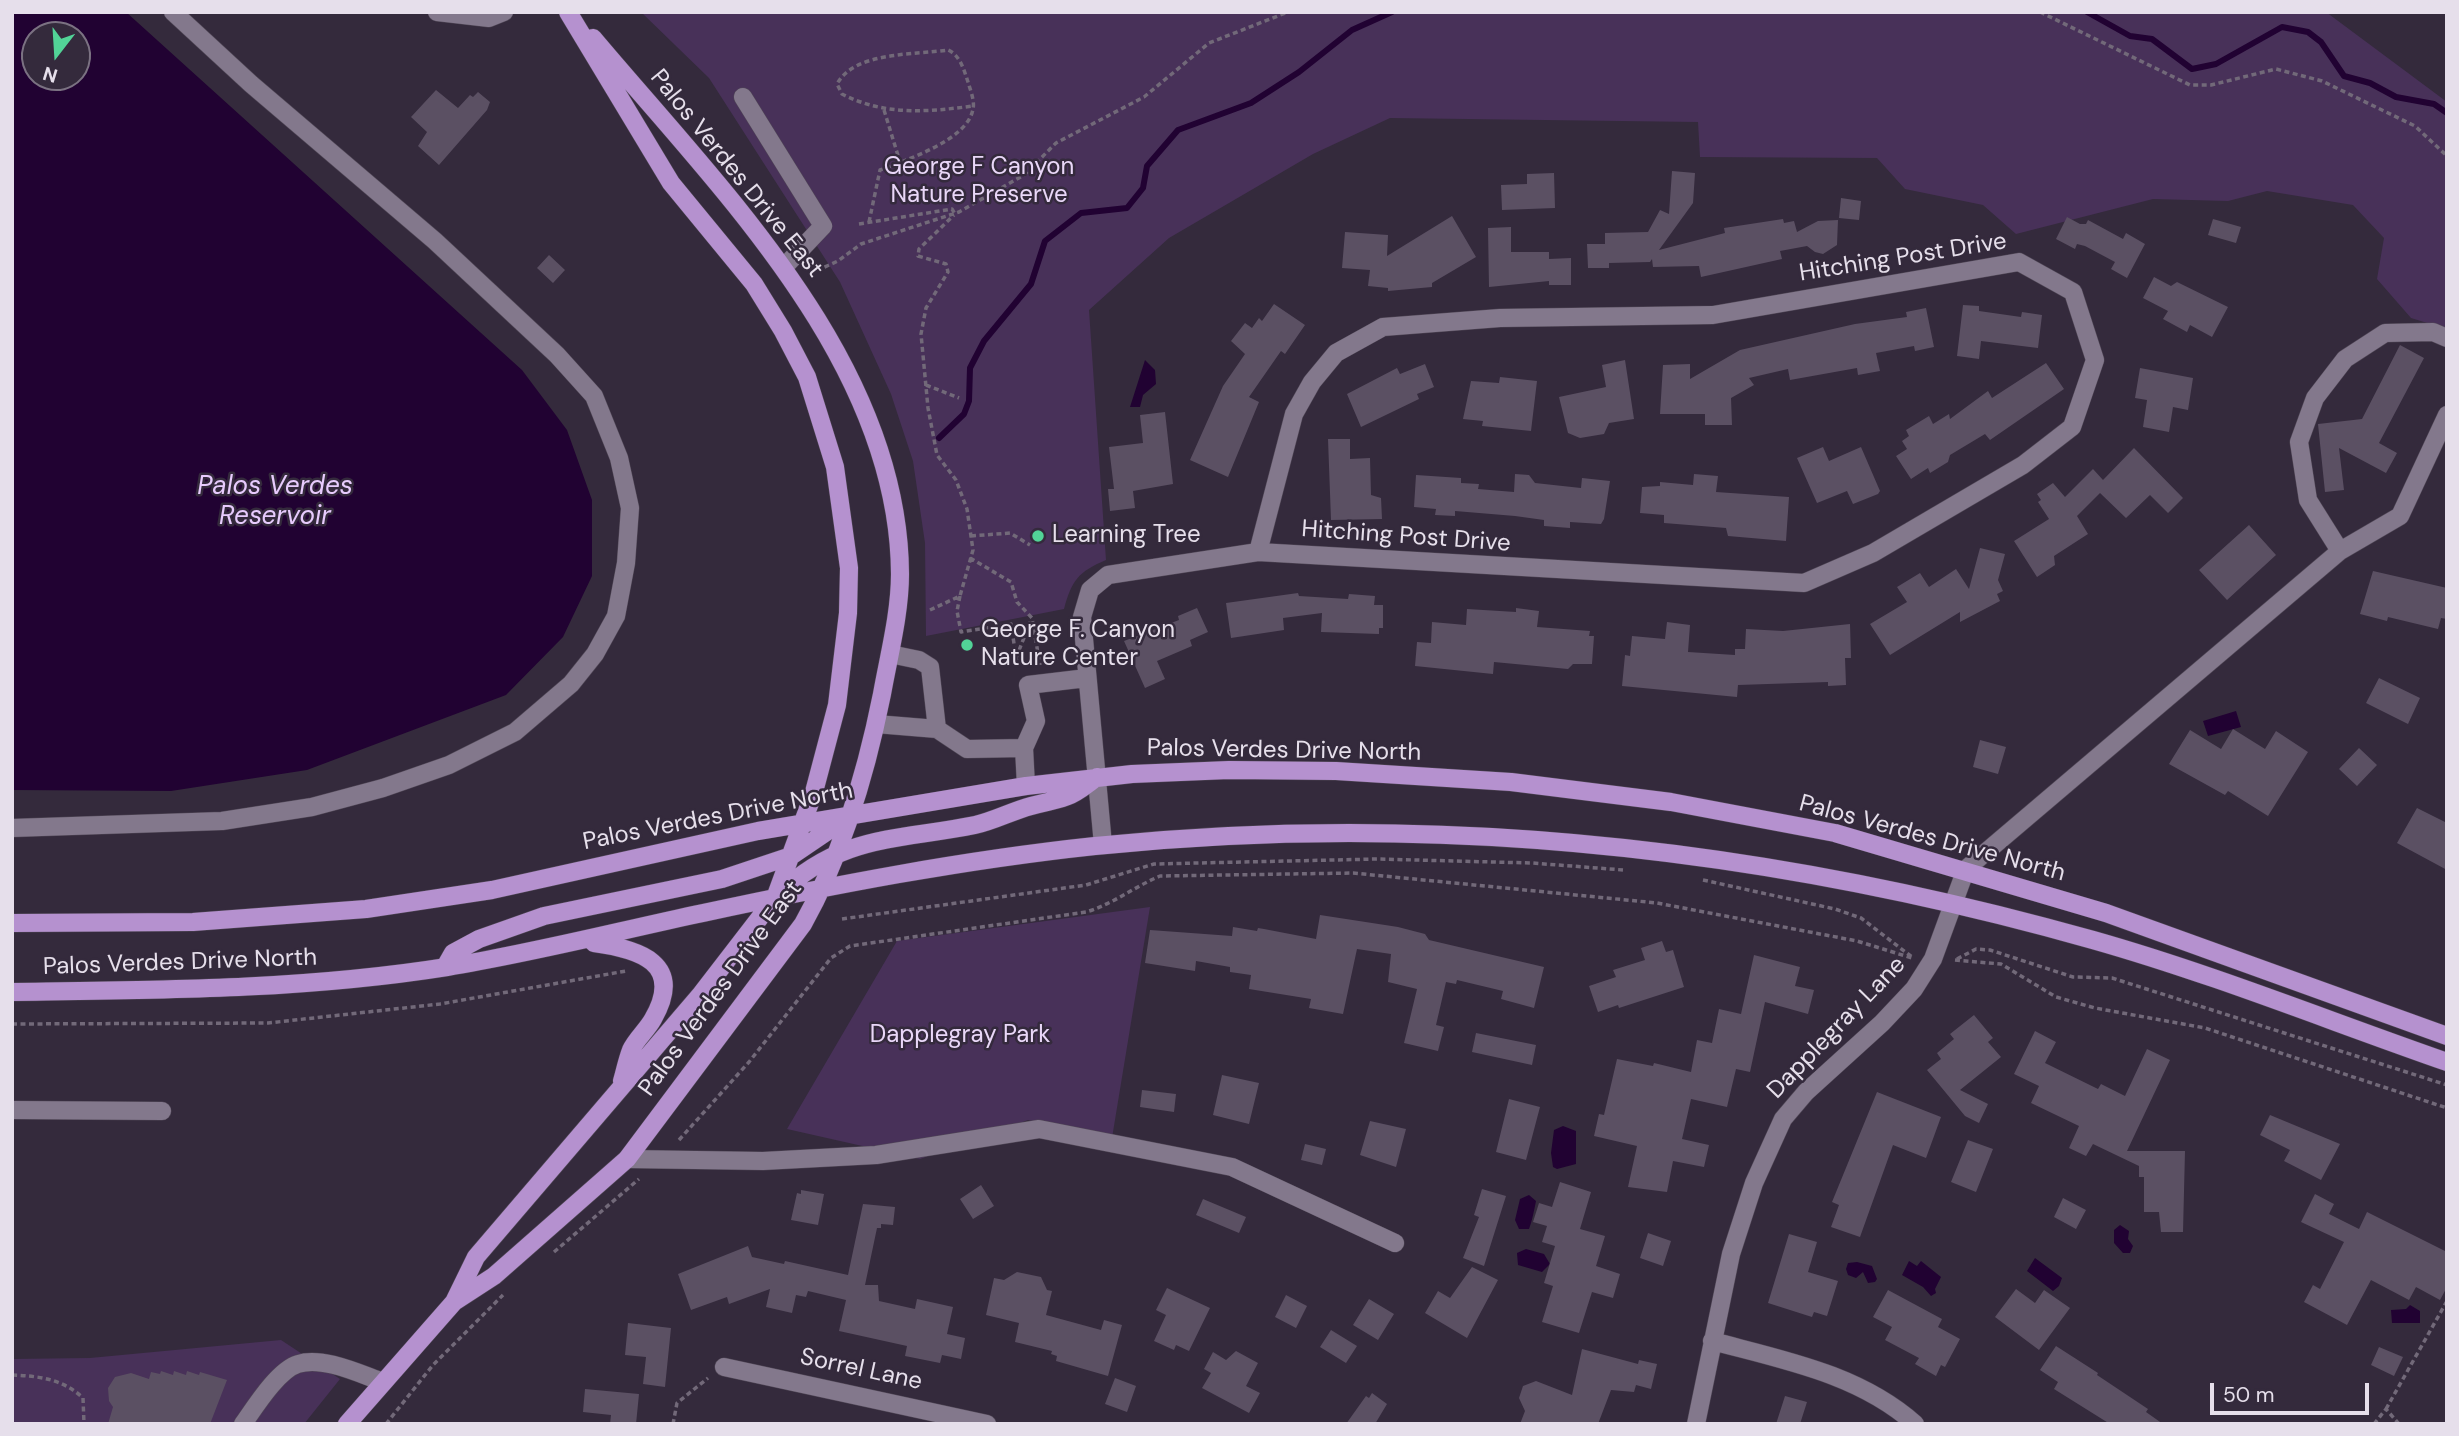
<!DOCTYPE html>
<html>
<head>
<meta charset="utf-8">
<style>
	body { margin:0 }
	#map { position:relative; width:2459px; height:1436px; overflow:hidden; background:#342a3c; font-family:"DM Sans",sans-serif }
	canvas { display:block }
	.frame { position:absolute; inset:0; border:14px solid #e6dfeb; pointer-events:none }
	.north { position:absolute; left:21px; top:21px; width:70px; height:70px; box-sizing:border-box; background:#342a3c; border:2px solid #7b7282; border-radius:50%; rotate:197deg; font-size:19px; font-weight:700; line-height:28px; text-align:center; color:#e6dfeb }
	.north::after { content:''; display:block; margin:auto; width:24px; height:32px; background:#52d397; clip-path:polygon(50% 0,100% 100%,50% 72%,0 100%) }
	.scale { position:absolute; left:2210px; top:1383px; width:159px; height:32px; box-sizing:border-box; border:4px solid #e6dfeb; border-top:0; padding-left:9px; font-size:21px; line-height:24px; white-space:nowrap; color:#e6dfeb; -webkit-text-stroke:5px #342a3c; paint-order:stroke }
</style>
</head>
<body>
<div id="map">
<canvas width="2459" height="1436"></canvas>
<div class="frame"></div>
<div class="north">N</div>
<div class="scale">50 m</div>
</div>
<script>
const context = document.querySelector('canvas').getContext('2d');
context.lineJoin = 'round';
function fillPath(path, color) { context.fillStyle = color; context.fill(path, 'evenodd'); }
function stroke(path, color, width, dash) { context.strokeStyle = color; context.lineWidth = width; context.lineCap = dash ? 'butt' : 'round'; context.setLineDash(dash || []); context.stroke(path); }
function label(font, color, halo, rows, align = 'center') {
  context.font = font + ' "DM Sans",sans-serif'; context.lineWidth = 5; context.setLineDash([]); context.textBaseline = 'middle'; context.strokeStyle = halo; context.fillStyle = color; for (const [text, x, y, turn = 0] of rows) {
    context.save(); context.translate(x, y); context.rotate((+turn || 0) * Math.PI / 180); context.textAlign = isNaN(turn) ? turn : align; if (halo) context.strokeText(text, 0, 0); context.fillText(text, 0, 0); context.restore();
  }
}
fillPath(new Path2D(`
	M641,12h1685l121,90v227l-36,-11 -34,-39 7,-41 -31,-33 -86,-14 -39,10 -75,-2 -137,35 -33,-29 -78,-16 -28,-31 -177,-1 -2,-35 -308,-4 -77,36 -144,84 -80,72 17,250c-28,12 -34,20 -42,49l-138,27 -1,-93 -12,-82 -22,-67 -51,-112 -131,-204z
	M1150,907l-38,231 -84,-18 -108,39 -133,-30 110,-188z
	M281,1340l59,39 -36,45h-292v-65l78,-1z`), '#483159');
fillPath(new Path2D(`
	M12,12h114l396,358 45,60 25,70v76l-29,61 -57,58 -199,75 -136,21 -159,-1zM77,35v42h-42v-42z
	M1145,360l10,10 1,14 -13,11 -3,12h-10z
	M2236,711l5,16 -33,9 -5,-15z
	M1563,1126l13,5v33l-19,5 -4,-2 -2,-14 3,-23z
	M1529,1195l7,6c-2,10 -4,20 -7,28h-10l-4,-9 5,-21z
	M2120,1225l9,6 -1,8 5,7 -3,7h-7l-9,-10v-13z
	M1526,1249l18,5 6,10 -8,8 -24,-7 -1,-12z
	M2035,1258l27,20 -3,8 -6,5 -26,-20z
	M1909,1261l8,5 4,-5 20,16 -6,12 1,4 -5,3 -8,-9 -21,-12z
	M1857,1262l15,4 5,13 -2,3 -7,1 -5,-11 -7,6 -8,-3 -2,-6 2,-6z
	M2410,1305l10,6v12h-28l-1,-13 15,-1z`), '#210232');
stroke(new Path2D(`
	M2087,12l43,24 22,3 40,30 24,-5 66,-37 26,5 13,10 23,34 26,7 26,14 38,7 13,9
	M939,438l25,-24 5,-13 1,-33 14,-27 47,-57 14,-43 36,-28 46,-5 16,-20 4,-22 31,-36 73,-27 48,-31 53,-42 40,-18`), '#210232', 6);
fillPath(new Path2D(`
	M436,90l22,18 12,-13 3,2 5,-5 12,10 -3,8 -48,55 -21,-19 9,-14 -16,-15z
	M1672,171l23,2 -2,30 -34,47 66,-17 -1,-5 59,-9 1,4 10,-2 3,11 21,-11 20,-1 -1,25 -14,9 -8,-2 -8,-6 -27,5 2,8 -81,18 -2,-11 -46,1 -1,-8 -2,3 -41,1v5h-21l-1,-24h18v-11l43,-1 12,-22 9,4z
	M1554,173l1,35 -53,2 -1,-25 26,-1v-10z
	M1841,198l20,3 -2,19 -20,-2z
	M1452,216l24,41 -44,26v4l-44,4v-3l-20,-2 2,-16 -28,-2 3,-36 43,3 -1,21z
	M2067,217l13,7h6l2,-4 35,19 3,-6 19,11 -18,34 -16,-9 4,-7 -30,-16 -8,-2 -2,5 -19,-10z
	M2213,219l28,8 -5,16 -28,-8z
	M1511,227v25h38v7l22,-1v27h-22v-4l-60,6 -1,-59z
	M549,255l16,15 -12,13 -16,-15z
	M2154,277l17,9 6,-4 51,25 -16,30 -22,-12 -3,7 -24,-13 5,-8 -25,-13z
	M1274,304l31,21 -20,29 -4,-3 -32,46 10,5 -31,75 -38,-17 33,-74 22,-32 -14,-13 14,-18 7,5 7,-10 3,3z
	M1963,305l16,1v5l42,6 1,-5 20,3 -4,33 -57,-7 -2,18 -22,-3z
	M1926,308l8,39 -19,4 -1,-5 -38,7 4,18 -22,4 -1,-7 -67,12 -2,-11 -39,9 5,7 -23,13 1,27h-27v-11h-45l3,-49 27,-1v15l50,-29 115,-26 52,-7 -1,-5z
	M2400,345l24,13 -45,85 18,10 -11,20 -47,-25 5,42 -19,2 -7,-68 44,-5z
	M1625,360l9,59 -25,4 -5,11 -24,4 -12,-5 -9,-36 47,-10 -4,-22z
	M2046,363l18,26 -74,51 -5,-6 -35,21 -2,7 -18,11 -2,-5 -17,11 -15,-23 11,-7 -5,-8 7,-5 -3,-6 23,-14 4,8 16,-10 1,5 38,-28 4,7z
	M1425,364l9,23 -17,7 2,5 -58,28 -14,-33 50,-26 3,6z
	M2140,368l53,10 -5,32 -15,-3 -4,25 -26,-5 4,-27 -12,-2z
	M1500,377l37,4 -6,50 -49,-5 1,-5 -20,-2 8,-38 28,2z
	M1165,412l8,72 -40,7 2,17 -25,3 -2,-22h6l-5,-42 34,-4 -3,-28z
	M1328,439h22v20l20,-1 1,37 10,3 1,21 -51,1z
	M1823,447l6,14 32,-14 19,44 -2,3 -25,10 -6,-13 -30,12 -20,-45z
	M2134,448l49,50 -15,15 -18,-18 -24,23 -26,-25 -23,23 11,18 -34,22 1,9 -18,12 -23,-36 35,-22 -11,-17 3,-2 -4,-6 16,-11 12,14 28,-28 10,11z
	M1515,474l14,1 6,8 46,5 1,-10 28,3 -6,38 -3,5 -31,-2v6l-26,-2v-6l-29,-4 -60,-5v5l-20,-1 1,-6 -22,-2 2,-32 45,3v5l18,1 -1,5 36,3z
	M1694,474l24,2 -2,16 73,5 -3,44 -58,-5 -2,-8 -62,-5v-8l-24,-2 2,-26 18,-1v-4l33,3z
	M2249,525l27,30 -49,45 -28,-30z
	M1980,548l25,6 -7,26 5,11 -6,3 3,7 -40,21v-10l-70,43 -20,-31 37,-22 -10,-15 23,-14 9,14 27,-18 13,20z
	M2373,571l74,17v31l-6,-1 -3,11 -50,-12 -1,4 -27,-7z
	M1298,593l1,3 49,3 1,-5 26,2 -1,9h9v23h-4v6l-58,-2 1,-19 -39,5 1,12 -53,8 -5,-35z
	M1197,608l11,24 -18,8 2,6 -35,15 8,18 -20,9 -21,-47 55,-21 -1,-4z
	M1516,608l23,3 -2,16 53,4 -1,5h5l-2,28h-19l-5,5 -74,-7 -1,12 -78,-8 2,-24 14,1 1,-21 34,3 1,-16 49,3z
	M1667,622l23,3 -2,27 47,3v-6h10l1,-20 37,2 67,-7 1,34h-6l1,27 -18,1v-4l-90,3 -1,12 -115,-11 3,-31 5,1 2,-20 33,3z
	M2379,678l41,20 -12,26 -42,-21z
	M2233,729l32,20 11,-18 32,21 -40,64 -40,-25 -3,4 -56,-31 21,-34 31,19z
	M1980,740l26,7 -8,27 -25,-7z
	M2359,748l18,17 -20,21 -18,-17z
	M2417,808l30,15v47l-50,-27z
	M1320,915l78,12 27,7 4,6 115,27 -10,41 -33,-9 2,-8 -46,-11 -1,4 -10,-2 -10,43 8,2 -6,24 -34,-8 13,-54 -29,-7 3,-28 -34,-5 -14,65 -34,-6 2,-9 -62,-10 2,-14 -21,-3v-5l-34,-6 -1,10 -50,-8 5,-33 82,6 1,-9 24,4 1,-3 6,1 52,10z
	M1662,941l4,11 7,-2 11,37 -65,21 -1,-3 -20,7 -9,-26 27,-9 -3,-7 32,-10 -4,-12z
	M1754,955l46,12 -5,19 19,4 -6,24 -43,-12 -15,70 -14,-3 -9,38 -36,-8 -9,40 27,6 -5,22 -31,-6 -6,31 -39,-5 9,-41 -43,-10 5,-22 5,1 13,-56 36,7 1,-3 37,9 6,-32 15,3 7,-34 22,5z
	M1974,1015l19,23 -5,4 13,15 -41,33 28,14 -9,19 -14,-7 -38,-46 14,-11 -4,-6 17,-14 -4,-5z
	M2035,1031l21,11 -11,21 53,26 3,-5 24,12 22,-47 23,11 -43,91h58l-2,81h-22l-2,-20h-15v-35h-5v-11l-46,-22 -7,12 -17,-8 10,-22 -48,-23 8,-17 -25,-12z
	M1476,1033l60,12 -4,20 -60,-13z
	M1222,1075l37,8 -10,41 -36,-9z
	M1142,1090l34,4 -2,18 -34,-5z
	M1877,1092l64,25 -15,41 -33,-13 -33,92 -29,-10 8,-22 -7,-3z
	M1509,1099l31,8 -14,53 -30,-8z
	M2270,1115l70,29 -19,36 -37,-19 6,-11 -30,-15z
	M1370,1121l36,8 -10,38 -36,-12z
	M1968,1140l25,9 -17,43 -25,-10z
	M1305,1144l21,5 -4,16 -21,-5z
	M1560,1182l31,10 -11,37 25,7 -9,30 24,8 -7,24 -21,-6 -13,41 -37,-11 11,-36 -9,-3 11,-37 -13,-4 5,-16 -14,-4 6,-19 13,4z
	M981,1185l13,21 -21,13 -13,-20z
	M1482,1189l24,7 -22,70 -21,-8 16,-41 -5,-2z
	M801,1190l23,4 -6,31 -27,-5 6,-27 4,1z
	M2315,1194l19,10 -5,10 30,15 8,-17 80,40v35l-7,13 -24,-13 -7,13 -38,-20 -24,45 -43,-23 9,-17 7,4 24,-47 -43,-20z
	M2063,1198l23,12 -10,19 -22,-12z
	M1203,1199l43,18 -7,16 -43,-18z
	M863,1204l32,3 -2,18 -12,-1v4h-4l-12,57h13l1,16 36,8 2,-10 36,8 -6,27 18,4 -4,21 -19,-4 -2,8 -35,-7 2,-10 -68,-15 7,-31 -38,-9 -2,6 -10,-2 -4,18 -26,-6 4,-18 -41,15 -2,-7 -36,13 -13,-36 70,-28 4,11 32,7 1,-3 63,14z
	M1648,1233l23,8 -8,25 -23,-8z
	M1789,1234l28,8 -9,30 30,9 -11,35 -13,-4 -2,5 -44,-14z
	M1472,1267l26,13 -31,58 -42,-25 13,-22 12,7z
	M1017,1272l24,5 6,13 5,1 -6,24 55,15 3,-10 18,5 -14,51 -52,-15 1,-5 -6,-2 1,-3 -37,-9 4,-19 -33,-8 8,-37 10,2z
	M1167,1288l43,20 -21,43 -13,-6 -2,5 -20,-9 12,-26 -10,-5z
	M2016,1289l19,14 9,-13 26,18 -31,42 -44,-33z
	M1888,1290l54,29 -4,8 22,12 -15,28 -4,-2 -5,11 -21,-12 4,-6 -34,-18 7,-13 -19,-10z
	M1286,1295l21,11 -11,22 -21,-11z
	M1369,1299l25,15 -16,26 -25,-15z
	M628,1323l43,5 -6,59 -22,-3 3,-27 -21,-2z
	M1331,1330l26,16 -11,17 -26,-16z
	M2056,1346l42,27 -1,2 51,34 -2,3 17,12h-53l-56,-35 4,-7 -18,-12z
	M2379,1347l24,10 -9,19 -23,-11z
	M1582,1349l56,15 1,-4 18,4 -6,25 -15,-4 -2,7 -23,-2 -13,34h-78l5,-13 -6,-13 4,-12 13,-5 36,14z
	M1236,1351l22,12 -12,23 14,7 -11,20 -47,-25 9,-15 -7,-4 9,-17 13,8z
	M161,1371l12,4 1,-4 12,4 1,-4 12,4 1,-3 27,8 -17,44h-102l5,-17 -4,-6 -1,-13 7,-11 16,-4 18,6 2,-7 9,2z
	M1115,1378l21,8 -9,26 -22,-8z
	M585,1389l54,5 -3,30h-26l1,-9 -28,-3z
	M1372,1393l15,11 -12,20h-29l20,-28 3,2z
	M1785,1396l22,6 -7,22h-24z`), '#5b5063');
const minor = new Path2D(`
	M437,12l52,6 15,-6
	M743,97l80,129 -39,41
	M2019,262l54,30 22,68 -23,67 -49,38 -150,88 -69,30 -546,-31 36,-138 18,-32 24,-29 47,-26 117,-9 213,-3z
	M2340,551l-32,-51 -9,-58 16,-44 30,-39 40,-26 48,-1 14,6
	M876,724l61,5 -7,-62 -11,-7 -29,-6
	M937,729l30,20 57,-1
	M1026,786l-2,-38 12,-27 -8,-36 59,-7
	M12,828l210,-7 90,-14 71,-19 66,-23 66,-33 56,-48 24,-30 21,-38 10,-53 4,-55 -11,-50 -25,-62 -37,-41 -122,-114 -184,-157 -78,-72
	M1103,845l-21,-228 8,-27 18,-15 150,-23
	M12,1110l150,1
	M627,1159l136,2 113,-6 163,-26 193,38 163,76
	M1712,1341c71,19 147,33 203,83
	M724,1367l263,57
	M243,1424c12,-17 35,-54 55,-60 25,-8 62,10 85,18
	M1696,1424l35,-170 23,-71 29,-64 23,-27 76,-69 32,-34 19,-30 33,-90 374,-318 60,-35 47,-101`);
const major = new Path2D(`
	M779,894c63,-60 117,-53 196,-69 19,-4 37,-14 56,-19 34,-9 36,-5 66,-29
	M12,923l181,-1 173,-13 126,-19 266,-59 268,-45 106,-12 97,-4 107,1 175,11 160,20 164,31 271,80 341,123
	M594,943c45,6 91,20 59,76 -6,11 -17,20 -22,31 -4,10 -6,21 -9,31
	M445,967l8,-14 26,-14 65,-23 178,-37 69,-23 56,-38
	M12,992c146,-2 290,-2 435,-25 86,-14 171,-36 256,-54 130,-28 260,-53 392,-67 338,-35 673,2 998,94 120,34 236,81 354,122
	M454,1302l40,-26 133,-117 176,-235c40,-71 63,-150 79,-230 7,-39 18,-81 18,-120 -1,-211 -180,-385 -307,-536
	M347,1424l107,-122 22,-45 225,-263 74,-96 39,-106 23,-87 11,-92 1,-45 -14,-101 -28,-90 -24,-46 -29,-47 -83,-101 -103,-171`);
stroke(minor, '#514857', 19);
stroke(major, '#514857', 19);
stroke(new Path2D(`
	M2040,12l150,73h21l65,-16 46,12 93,45 32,30
	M884,110l16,52
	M869,222l11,-52c26,-10 88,-30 93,-61 2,-8 -3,-20 -5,-27 -4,-12 -8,-27 -20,-32 -32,5 -93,1 -111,34l5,10c43,22 85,18 131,12
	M859,224l93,-15 3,5
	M809,274l29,-13 23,-17 98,-32 65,-37 32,-32 88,-46 65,-54 79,-31
	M926,385l33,13
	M971,536l39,-3 20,12
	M970,558l41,24 6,20 15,16 8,47
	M960,596l-3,15 4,21 50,-8 6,39
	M930,610l30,-14 13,-46 -6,-41 -11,-29 -19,-25 -9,-47 -7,-74 5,-26 22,-36 -2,-8 -28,-8 1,-7 35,-34
	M1011,658v6
	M1016,658l15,-38
	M1703,880l132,29 26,9 51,39
	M842,919l244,-34 68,-21 223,-5 155,4 91,7
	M1957,959l19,-10 14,1 83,27 39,1 335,107
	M1955,960l46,4 55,33 39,11 110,20 242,80
	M12,1024l256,-1 172,-19 186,-33
	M679,1140l70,-78 82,-104 19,-12 236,-34c27,-8 48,-25 74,-36l193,-3 304,30 200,38 55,17
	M554,1252l85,-73
	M12,1375c27,1 51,4 71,23l1,26
	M2386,1409l61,-108
	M386,1424l47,-59 70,-70
	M673,1424l4,-21 31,-25
	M2374,1424l12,-15 13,15`), '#726979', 3.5, [5, 3.5]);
stroke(minor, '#83788c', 18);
stroke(major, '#b591cf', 18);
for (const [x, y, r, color] of [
	[1038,536,7,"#52d397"],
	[967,645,7,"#52d397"]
]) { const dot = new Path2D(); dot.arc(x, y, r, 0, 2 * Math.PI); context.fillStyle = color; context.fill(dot); stroke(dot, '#342a3c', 2.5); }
label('24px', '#e9d7f8', '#342a3c', [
	["George F Canyon",979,168],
	["Nature Preserve",979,196],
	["Dapplegray Park",960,1036]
]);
label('24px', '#e6dfeb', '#342a3c', [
	["Palos Verdes Drive East",736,174,51],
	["Hitching Post Drive",1903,258,-9],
	["Hitching Post Drive",1406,537,4],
	["Palos Verdes Drive North",1284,751,1],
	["Palos Verdes Drive North",718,817,-11],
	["Palos Verdes Drive North",1932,839,15],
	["Palos Verdes Drive North",180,963,-2],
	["Palos Verdes Drive East",721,989,-54],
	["Dapplegray Lane",1837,1028,-46],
	["Sorrel Lane",861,1370,12]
]);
label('24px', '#e6dfeb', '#342a3c', [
	["Learning Tree",1052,536],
	["George F. Canyon",981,631],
	["Nature Center",981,659]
], 'left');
label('italic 26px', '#e7cbfd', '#342a3c', [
	["Palos Verdes",275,487],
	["Reservoir",275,517]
]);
</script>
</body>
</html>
